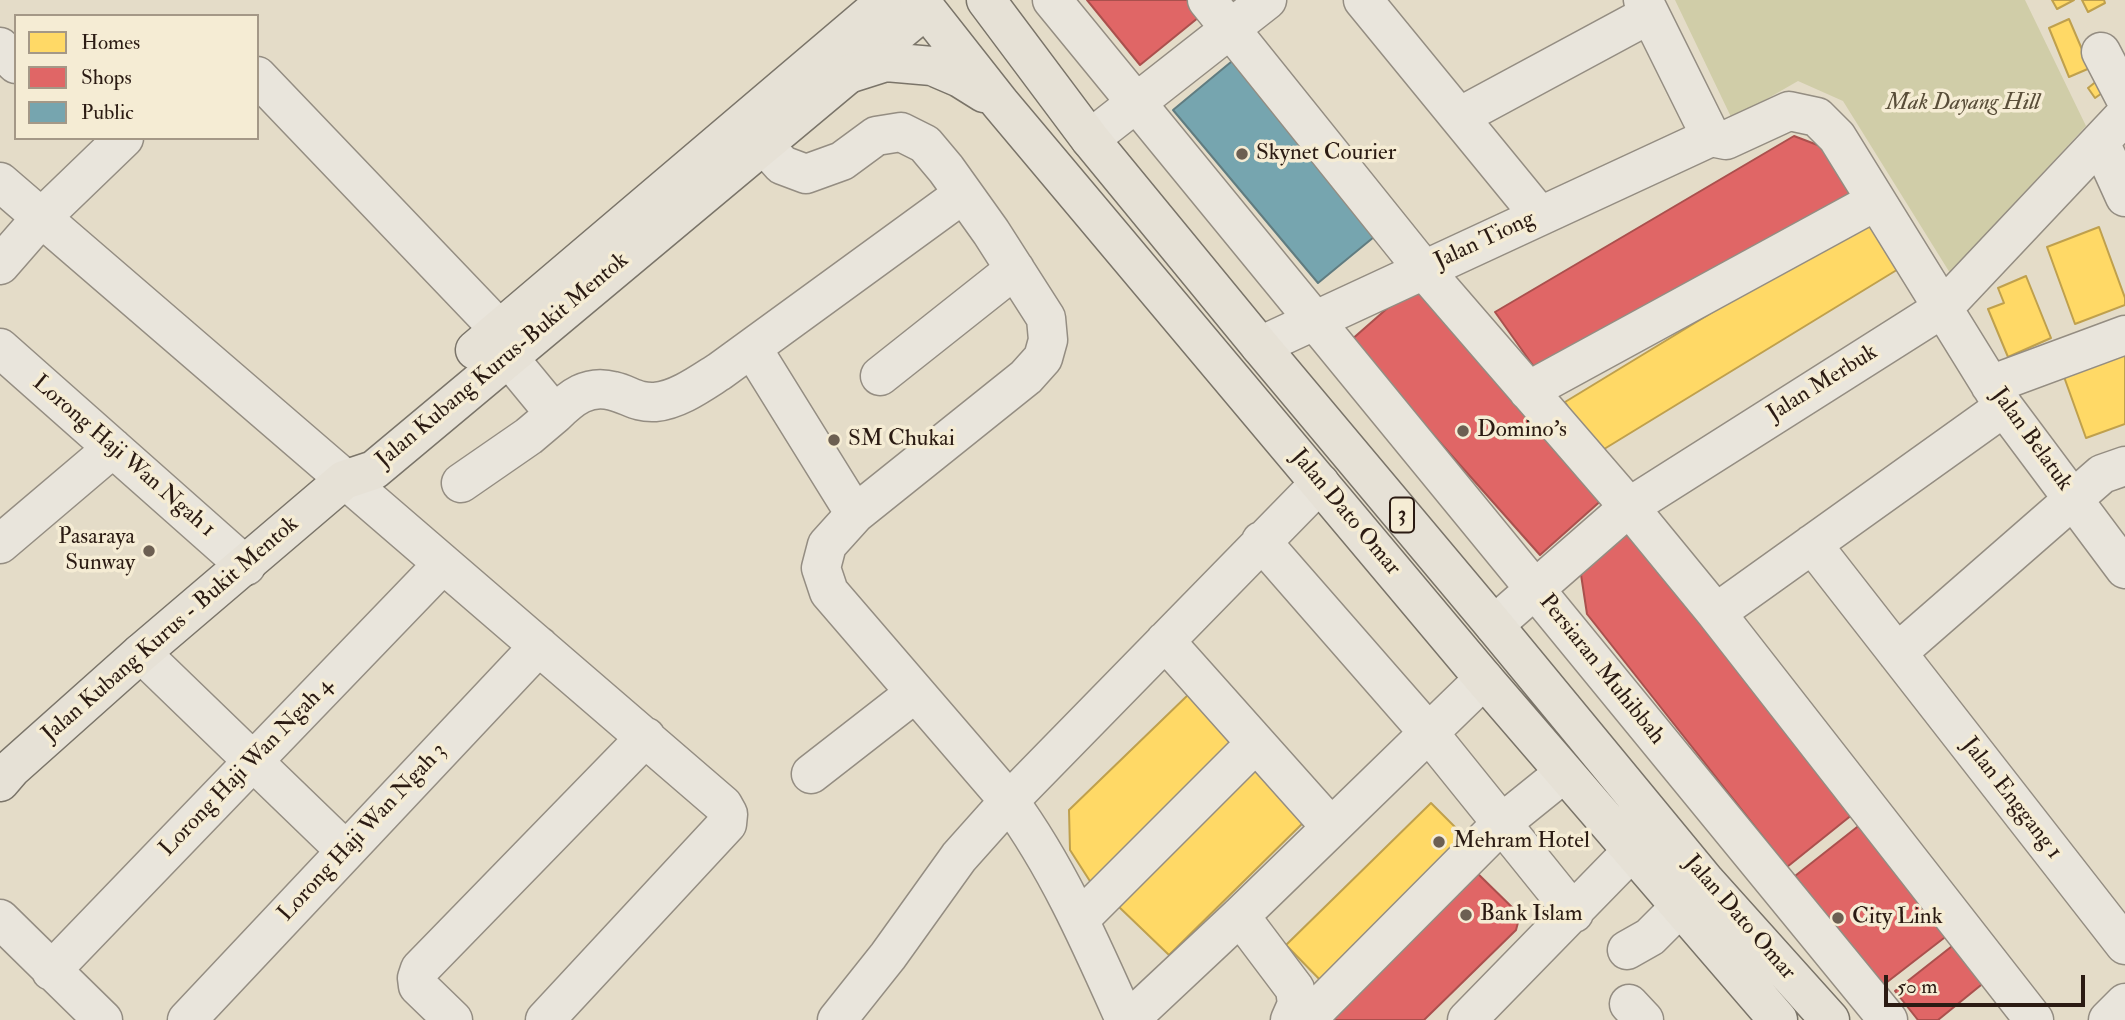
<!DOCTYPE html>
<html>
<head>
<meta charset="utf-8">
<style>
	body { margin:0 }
	#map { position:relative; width:2125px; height:1020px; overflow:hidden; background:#e4dcc8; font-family:"IM FELL Double Pica",serif }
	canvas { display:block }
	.legend { position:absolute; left:14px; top:14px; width:245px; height:126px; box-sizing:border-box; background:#f5ecd4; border:2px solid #a49887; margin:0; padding:9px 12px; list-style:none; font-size:21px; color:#2b1b13 }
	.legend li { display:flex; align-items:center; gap:14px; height:35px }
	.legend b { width:35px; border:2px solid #a49887 }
	.scale { position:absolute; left:1884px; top:975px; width:201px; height:32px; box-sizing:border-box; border:4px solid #2b1b13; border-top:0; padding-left:9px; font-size:21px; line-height:24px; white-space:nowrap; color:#2b1b13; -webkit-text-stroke:5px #f5ecd4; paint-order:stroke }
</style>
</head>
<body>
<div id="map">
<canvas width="2125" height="1020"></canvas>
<ul class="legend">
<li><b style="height:19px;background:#ffd966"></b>Homes</li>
<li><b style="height:19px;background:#e06666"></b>Shops</li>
<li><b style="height:19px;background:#76a5af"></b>Public</li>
</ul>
<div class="scale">50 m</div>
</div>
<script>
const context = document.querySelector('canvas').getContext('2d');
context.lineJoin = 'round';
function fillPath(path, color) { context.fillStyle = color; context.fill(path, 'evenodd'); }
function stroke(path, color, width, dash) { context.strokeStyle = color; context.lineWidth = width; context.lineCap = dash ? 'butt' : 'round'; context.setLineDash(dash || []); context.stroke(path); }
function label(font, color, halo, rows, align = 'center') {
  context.font = font + ' "IM FELL Double Pica",serif'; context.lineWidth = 7; context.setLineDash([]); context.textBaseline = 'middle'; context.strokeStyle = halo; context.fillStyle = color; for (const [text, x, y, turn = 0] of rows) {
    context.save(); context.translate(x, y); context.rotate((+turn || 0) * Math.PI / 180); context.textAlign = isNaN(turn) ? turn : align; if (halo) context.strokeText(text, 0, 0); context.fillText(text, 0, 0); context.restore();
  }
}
fillPath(new Path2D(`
	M1675,0h350l61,126 -136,147 -107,-172 -45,-20 -66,38z`), '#d0cda8');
const homes = new Path2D(`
	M2052,0h22l-17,9z
	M2082,0h22l1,3 -17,9z
	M2069,19l21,49 -21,9 -20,-49z
	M2098,80l7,11 -10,7 -7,-10z
	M1869,217l31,51 -304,186 -31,-52z
	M2099,227l26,71v7l-50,19 -28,-77z
	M2026,276l25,62 -43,19 -20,-48 16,-6 -6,-15z
	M2125,352v72l-39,14 -23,-64z
	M1191,692l52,51 -148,146 -25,-39 -1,-40z
	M1255,767l53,51 -139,137 -51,-49z
	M1431,803l42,42 -146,142 -41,-42z`);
fillPath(homes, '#ffd966');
stroke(homes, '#bfa04d', 2);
const shops = new Path2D(`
	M1087,0h106l11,13 -64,52z
	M1794,136l34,13 26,45 -315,180 -44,-62z
	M1415,284l189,214 -64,57 -190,-214z
	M1629,524l229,286 -71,57 -200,-253 -7,-46z
	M1866,820l87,111 -71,55 -87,-110z
	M1471,867l49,48 -4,15 -92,90h-108z
	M1956,943l30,38 -48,39h-20l-23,-29z`);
fillPath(shops, '#e06666');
stroke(shops, '#aa504d', 2);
const public = new Path2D(`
	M1237,57l143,175 -62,51 -145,-173z`);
fillPath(public, '#76a5af');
stroke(public, '#607c80', 2);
const minor = new Path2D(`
	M1052,0l836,1020
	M1207,0l217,270 205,237 87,106 318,407
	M1363,0l177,216
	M1643,0l68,137
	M0,47l16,17
	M2101,52l24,46
	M257,76l242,253
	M1459,117l191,-103
	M1711,137l15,3 63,-29 28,6 20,20 167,270 121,162
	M1090,139l177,-139
	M2100,142l25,55
	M763,144l19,21 24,9 36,-13 34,-25 25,-4 24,12 21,25 45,63 55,86 2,22 -5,18 -17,19 -171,137 -28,31 -6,23 8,24 180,209c49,67 82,143 116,219
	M0,182l723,623 5,9 -1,10 -182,196
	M0,265l41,-47 83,-80
	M1260,346l451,-209
	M0,348l246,218
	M752,348l103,166
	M880,376l135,-107
	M1990,385l135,-50
	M1528,391l348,-190
	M555,414c16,-16 33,-30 58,-23 17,4 23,12 42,11 23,-2 46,-19 65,-31l243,-177
	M461,483l68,-47 26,-22 -47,-57
	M1261,541l167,191 146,181
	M0,544l113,-96
	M1812,544l313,401
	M1716,613l288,-206
	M1494,625l135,-118 314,-199 182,-193
	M1165,641l166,186
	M141,653l205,198
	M1897,653l205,-179 23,-8
	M811,774l104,-81
	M1240,916l55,73 2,15 -7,16
	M0,919l103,101
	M1080,919l175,-175
	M1627,950l23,-13 30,-30
	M51,971l392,-407
	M1629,1004l15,16
	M187,1020l352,-374
	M453,1020l-35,-34 -1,-8 3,-9 226,-232
	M837,1020l51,-64 71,-99 50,-56 311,-318
	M1129,1020l111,-104 244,-237
	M1296,1020l22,-12 184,-185 62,-50
	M1467,1020l164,-168
	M2108,1020l17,-17`);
const major = new Path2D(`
	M475,350l412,-350
	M0,782l12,-14 129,-115 203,-173 30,-10 552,-461`);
const highway = new Path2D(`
	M919,0l81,103 484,576 294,341
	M986,0l104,139 170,207 234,279 212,257 124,138
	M845,75l41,-13 46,4 28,12 24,15`);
stroke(minor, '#948d82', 41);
stroke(major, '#7a7469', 41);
stroke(highway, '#7a7469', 41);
stroke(minor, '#e9e5dc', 38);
stroke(major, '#e6e1d6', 38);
stroke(highway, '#e6e1d6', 38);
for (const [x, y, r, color] of [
	[1242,154,7,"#6c5f52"],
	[1463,431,7,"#6c5f52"],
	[834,440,7,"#6c5f52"],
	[149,551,7,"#6c5f52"],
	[1439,842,7,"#6c5f52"],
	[1466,915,7,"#6c5f52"],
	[1838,918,7,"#6c5f52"]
]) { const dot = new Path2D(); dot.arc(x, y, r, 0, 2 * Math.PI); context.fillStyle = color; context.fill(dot); stroke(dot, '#f5ecd4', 2.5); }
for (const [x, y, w] of [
	[1402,515,24]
]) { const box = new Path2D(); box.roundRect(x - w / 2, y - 17.5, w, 35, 5); context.fillStyle = '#f5ecd4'; context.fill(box); stroke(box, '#2b1b13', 2); }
label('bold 21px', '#2b1b13', null, [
	["3",1402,515]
]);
label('italic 23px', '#584d38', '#f5ecd4', [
	["Mak Dayang Hill",1963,104]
]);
label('23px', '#2b1b13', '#f5ecd4', [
	["Skynet Courier",1256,154],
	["Domino's",1477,431],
	["SM Chukai",848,440],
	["Pasaraya",135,538,"right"],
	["Sunway",135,564,"right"],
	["Mehram Hotel",1453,842],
	["Bank Islam",1480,915],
	["City Link",1852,918]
], 'left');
label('23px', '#2b1b13', '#f5ecd4', [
	["Jalan Tiong",1485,241,-25],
	["Jalan Kubang Kurus-Bukit Mentok",503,361,-40],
	["Jalan Merbuk",1823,384,-32],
	["Jalan Belatuk",2031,440,54],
	["Lorong Haji Wan Ngah 1",123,457,41],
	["Jalan Dato Omar",1345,513,50],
	["Jalan Kubang Kurus - Bukit Mentok",171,630,-41],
	["Persiaran Muhibbah",1601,670,51],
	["Lorong Haji Wan Ngah 4",247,768,-46],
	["Jalan Enggang 1",2011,799,52],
	["Lorong Haji Wan Ngah 3",363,833,-47],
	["Jalan Dato Omar",1739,918,49]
]);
</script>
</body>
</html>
